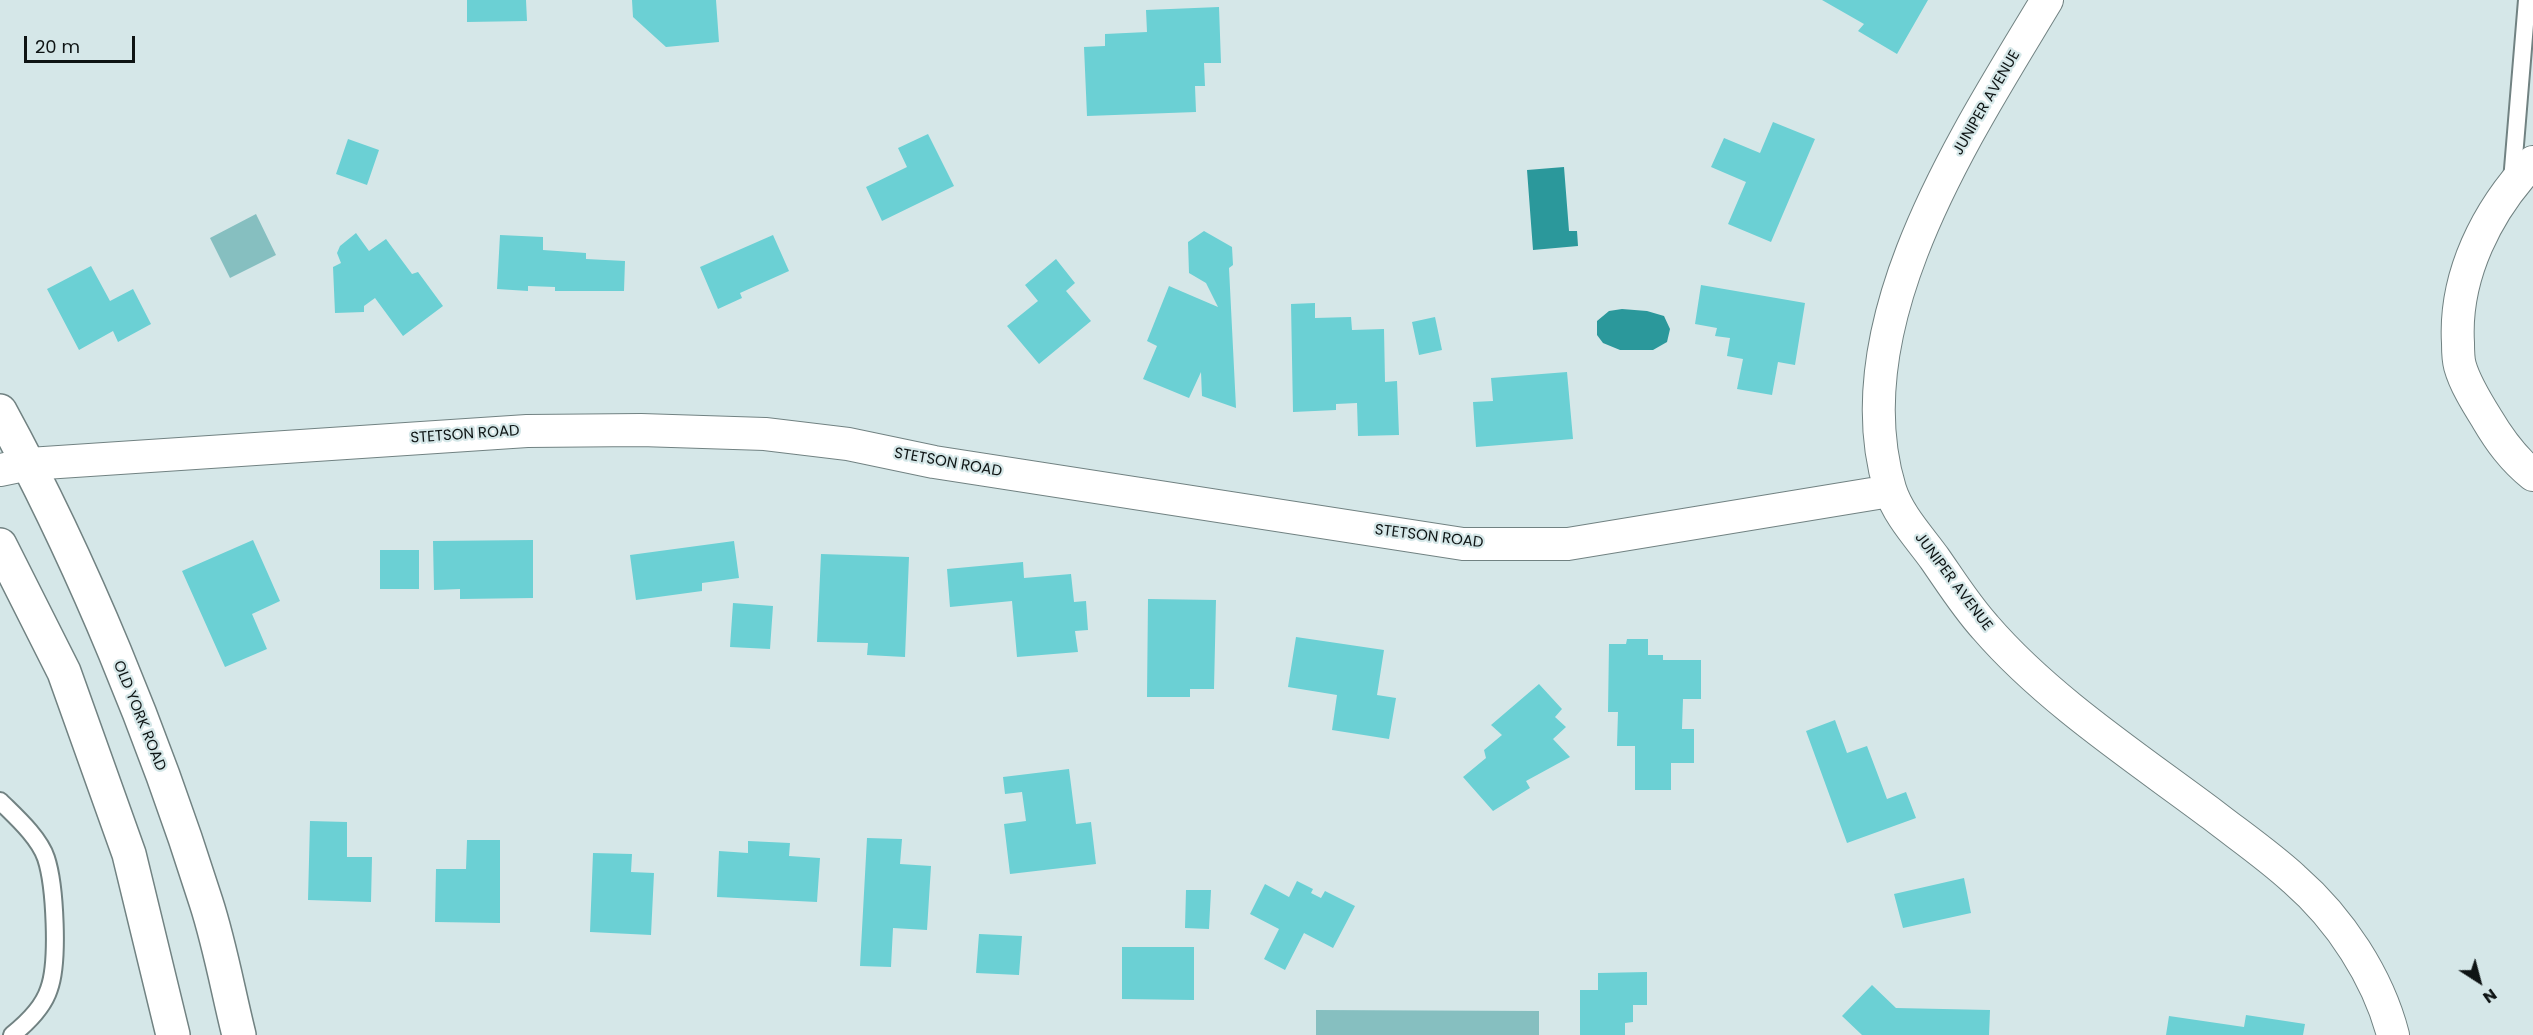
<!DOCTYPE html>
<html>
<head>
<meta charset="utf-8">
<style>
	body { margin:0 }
	#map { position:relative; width:2533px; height:1035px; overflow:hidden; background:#d5e7e8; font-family:Poppins,sans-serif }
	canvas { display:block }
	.north { position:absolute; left:2449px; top:951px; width:60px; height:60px; -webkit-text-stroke:4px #d5e7e8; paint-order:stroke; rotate:144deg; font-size:16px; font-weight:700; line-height:24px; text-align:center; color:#0e1414 }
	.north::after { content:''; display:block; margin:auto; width:21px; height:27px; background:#0e1414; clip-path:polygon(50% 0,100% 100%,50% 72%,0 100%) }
	.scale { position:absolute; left:24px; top:36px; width:111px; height:27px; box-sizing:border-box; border:3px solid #0e1414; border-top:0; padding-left:8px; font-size:18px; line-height:21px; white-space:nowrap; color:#0e1414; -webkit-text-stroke:4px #d5e7e8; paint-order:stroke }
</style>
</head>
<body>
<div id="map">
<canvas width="2533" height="1035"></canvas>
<div class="north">N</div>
<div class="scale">20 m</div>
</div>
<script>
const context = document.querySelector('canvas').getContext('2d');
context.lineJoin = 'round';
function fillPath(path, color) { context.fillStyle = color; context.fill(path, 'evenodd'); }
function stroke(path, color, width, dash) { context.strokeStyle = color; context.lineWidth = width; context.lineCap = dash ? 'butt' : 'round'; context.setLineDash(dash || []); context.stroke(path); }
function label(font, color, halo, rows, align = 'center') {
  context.font = font + ' Poppins,sans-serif'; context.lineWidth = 4.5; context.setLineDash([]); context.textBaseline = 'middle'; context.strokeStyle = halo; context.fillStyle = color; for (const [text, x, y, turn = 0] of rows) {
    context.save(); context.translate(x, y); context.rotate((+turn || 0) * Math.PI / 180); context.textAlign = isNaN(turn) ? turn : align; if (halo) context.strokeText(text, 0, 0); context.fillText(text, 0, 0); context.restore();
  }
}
fillPath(new Path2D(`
	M256,214l20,41 -46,23 -20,-40z
	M1316,1010l223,1v24h-223z`), '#86bfc0');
fillPath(new Path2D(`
	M1564,167l5,64h8l1,15 -45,4 -6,-80z
	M1622,309l25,2 17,5 6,13 -3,13 -14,8h-33l-17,-7 -6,-8v-14l12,-10z`), '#2b989b');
fillPath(new Path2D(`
	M467,0h59l1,21 -60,1z
	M632,0h84l3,42 -53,5 -33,-30z
	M1822,0h106l-31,54 -39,-23 6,-7z
	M1219,7l2,56h-17l1,23h-10l1,26 -109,4 -3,-69 21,-1v-12l42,-2 -1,-22z
	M1773,122l42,17 -44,103 -43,-18 18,-42 -35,-15 13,-29 36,15z
	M928,134l26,52 -72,35 -16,-34 41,-20 -9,-19z
	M348,139l31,11 -12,35 -31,-11z
	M1204,231l28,16 1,18 -4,3 7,140 -34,-12 -1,-24 -12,26 -46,-19 14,-33 -10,-5 22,-55 49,21 -12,-24 -17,-10 -1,-31z
	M356,233l13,18 17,-12 26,35 6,-2 25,34 -40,30 -28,-38 -11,8v6l-29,1 -2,-46 8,-4 -4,-10 3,-7z
	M500,235l43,2v13l43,3v6l39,2 -1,30h-69v-4l-27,-1v5l-31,-2z
	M773,235l16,36 -49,22 2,5 -24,11 -18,-42z
	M1056,259l19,24 -9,8 25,30 -52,43 -32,-38 31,-25 -13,-16z
	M91,266l19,35 23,-12 18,35 -33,18 -5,-11 -34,19 -32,-61z
	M1701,285l104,18 -10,62 -17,-3 -6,33 -35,-6 6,-30 -16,-3 3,-18 -15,-2 2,-8 -22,-4z
	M1315,303v15l36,-1 1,13 32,-1 1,53 12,-1 2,54 -41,1 -1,-33 -21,1v6l-43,2 -2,-108z
	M1435,317l7,33 -23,5 -7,-33z
	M1567,372l6,67 -97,8 -3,-45 20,-1 -2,-23z
	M253,540l27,61 -28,13 15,35 -42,18 -43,-96z
	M533,540v58l-73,1v-10l-26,1 -1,-49z
	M734,541l5,37 -37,5v8l-66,9 -6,-45z
	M380,550h39v39h-39z
	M821,554l88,3 -4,100 -38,-2 1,-12 -51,-1z
	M1023,562l1,16 47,-4 3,28 12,-1 2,29 -13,1 3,21 -61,5 -5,-56 -62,6 -3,-38z
	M1148,599l68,1 -2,89h-24v8h-43z
	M733,603l40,3 -3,43 -40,-2z
	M1296,637l88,13 -7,45 19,3 -7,41 -57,-9 5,-35 -49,-8z
	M1627,639h21v16h15v5h38v39h-18l-1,30h12v34h-23v27h-36v-44h-18l1,-34h-10l1,-68h17z
	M1539,684l23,25 -7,8 11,10 -13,12 17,18 -44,24 4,7 -37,23 -30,-34 23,-19 -2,-8 18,-15 -11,-10z
	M1835,720l12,33 20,-7 20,53 19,-7 10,26 -69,25 -41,-112z
	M1069,769l7,55 15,-2 5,42 -86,10 -6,-50 22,-3 -4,-29 -17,2 -2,-17z
	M310,821l37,1v35h25l-1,45 -63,-2z
	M867,838l35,1 -2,25 31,2 -4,64 -34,-2 -2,39 -31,-1z
	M467,840h33v83l-65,-1 1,-53h30z
	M748,841l42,2 -1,13 31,2 -3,44 -100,-5 2,-46 29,2z
	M593,853l39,1 -1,18 23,1 -3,62 -61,-3z
	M1964,878l7,35 -68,15 -9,-34z
	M1297,881l16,8 -2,4 10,5 4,-7 30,15 -22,42 -29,-15 -19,37 -21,-11 15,-30 -29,-15 15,-30 24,13z
	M1186,890h25l-2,39 -24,-1z
	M979,934l43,2 -3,39 -43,-2z
	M1122,947h72v53l-72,-1z
	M1647,972v33h-14v17l-8,1v12h-45v-45h18v-17z
	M1872,985l24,23 94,2 -1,25h-127l-20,-19z
	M2246,1015l59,9 -2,11h-137l3,-19 75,11z`), '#6bd0d4');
const lane = new Path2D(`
	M2512,181l15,-181
	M0,801c15,15 39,36 46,57 9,27 13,104 3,131 -6,19 -22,34 -37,46`);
const street = new Path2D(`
	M2047,0c-81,135 -207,324 -157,489 8,26 30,49 45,70 16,23 31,47 50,68 62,72 152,131 228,188 27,21 56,41 81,64 46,40 84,98 99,156
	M2533,162c-46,48 -79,114 -75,181 0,7 0,16 2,23 5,18 17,37 27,53 13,22 26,40 46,56
	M0,470l29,-6 498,-33 114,-1 124,4 83,10 86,18 529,82h105l322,-53`);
const highway = new Path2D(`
	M0,411c83,152 154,326 206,491 14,43 22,89 33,133
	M0,545l64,127 65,182 44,181`);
stroke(lane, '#718282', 20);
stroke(street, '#718282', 34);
stroke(highway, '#718282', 36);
stroke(lane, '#fff', 16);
stroke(street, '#fff', 32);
stroke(highway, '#fff', 33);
label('15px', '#0e1414', '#d5e7e8', [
	["JUNIPER AVENUE",1987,103,-60],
	["STETSON ROAD",465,435,-4],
	["STETSON ROAD",948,463,10],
	["STETSON ROAD",1429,537,7],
	["JUNIPER AVENUE",1953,582,53],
	["OLD YORK ROAD",139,716,68]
]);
</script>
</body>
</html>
